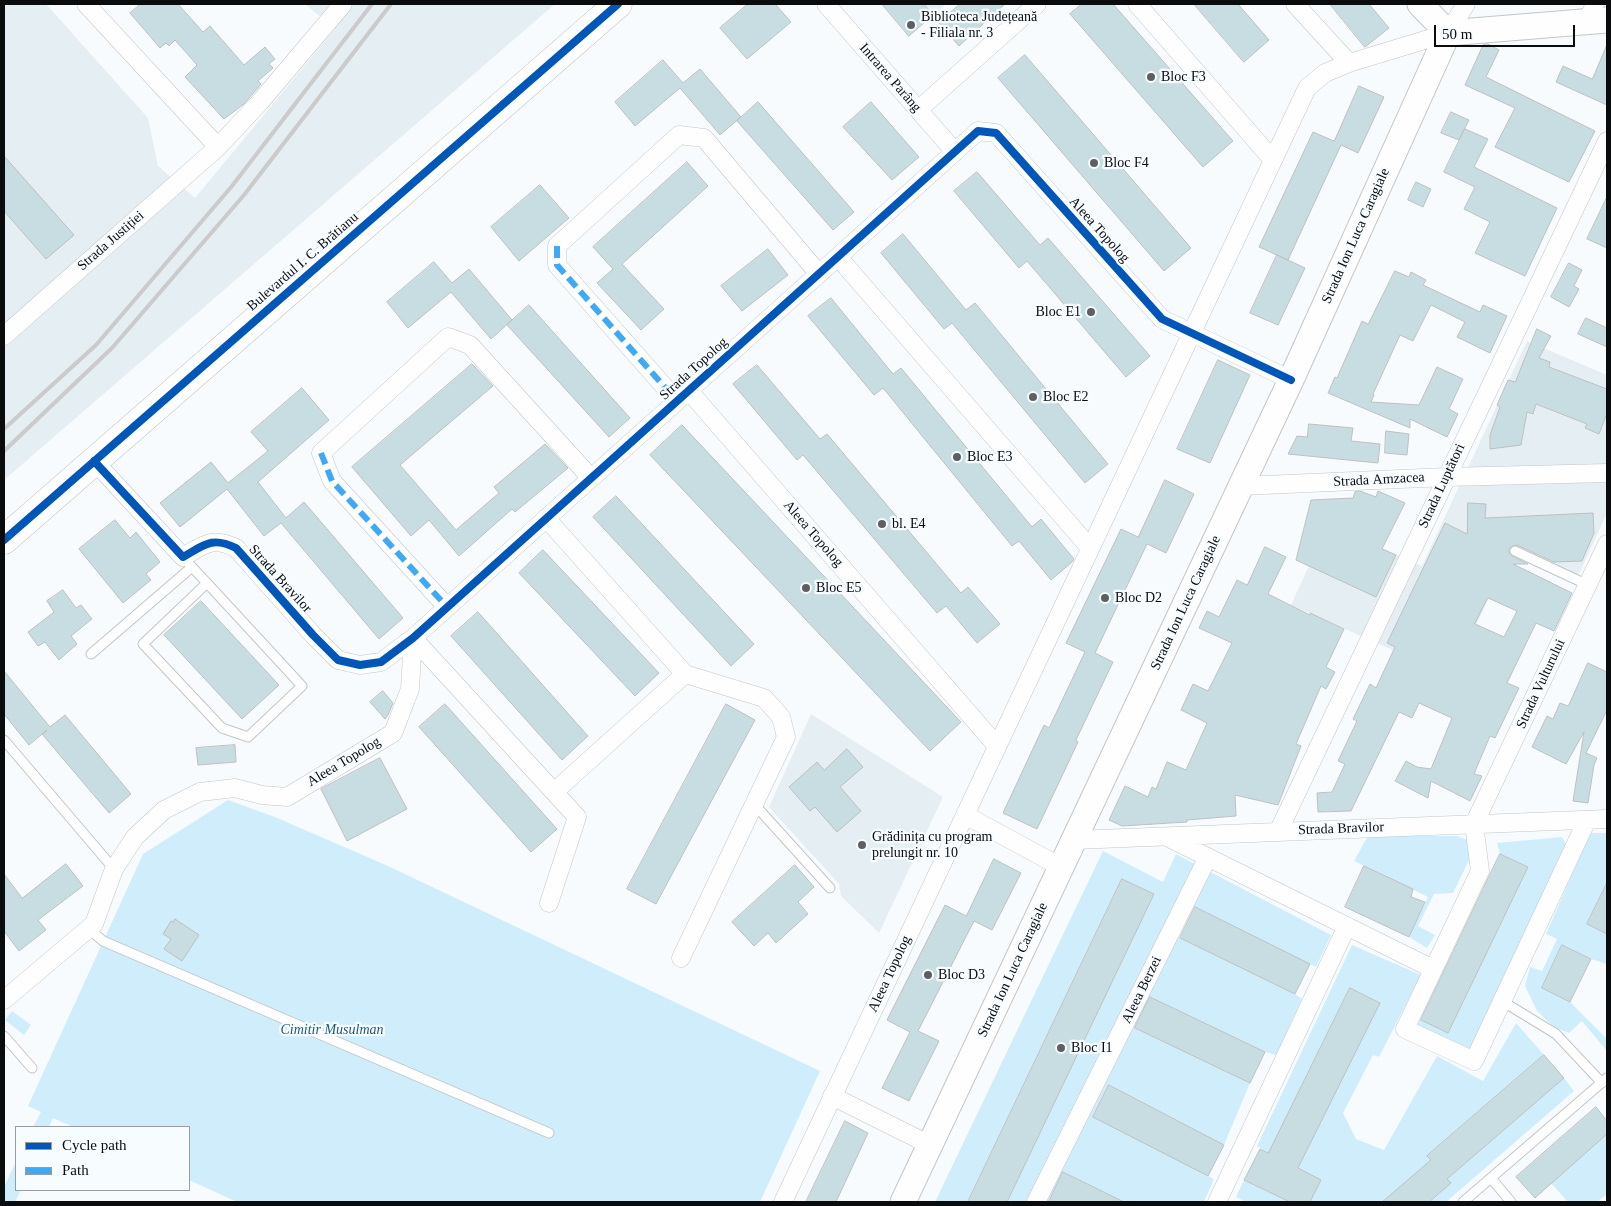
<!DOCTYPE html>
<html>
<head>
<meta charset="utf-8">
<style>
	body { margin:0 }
	#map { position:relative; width:1611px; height:1206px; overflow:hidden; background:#f8fbfd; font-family:"Times New Roman",serif }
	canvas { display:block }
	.frame { position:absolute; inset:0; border:5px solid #0a0b0d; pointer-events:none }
	.legend { position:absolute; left:15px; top:1126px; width:175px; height:65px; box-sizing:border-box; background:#f6fcff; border:1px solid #989c9e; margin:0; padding:6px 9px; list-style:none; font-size:15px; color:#0a0b0d }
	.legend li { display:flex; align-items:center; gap:10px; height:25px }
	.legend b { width:25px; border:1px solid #989c9e }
	.scale { position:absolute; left:1434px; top:25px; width:141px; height:22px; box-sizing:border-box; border:2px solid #0a0b0d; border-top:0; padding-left:6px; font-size:15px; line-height:18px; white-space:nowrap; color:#0a0b0d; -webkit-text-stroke:4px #f6fcff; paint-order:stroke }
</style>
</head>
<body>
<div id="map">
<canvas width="1611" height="1206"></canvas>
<div class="frame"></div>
<ul class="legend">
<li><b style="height:6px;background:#0057b8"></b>Cycle path</li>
<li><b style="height:6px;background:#3fa9f5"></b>Path</li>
</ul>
<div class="scale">50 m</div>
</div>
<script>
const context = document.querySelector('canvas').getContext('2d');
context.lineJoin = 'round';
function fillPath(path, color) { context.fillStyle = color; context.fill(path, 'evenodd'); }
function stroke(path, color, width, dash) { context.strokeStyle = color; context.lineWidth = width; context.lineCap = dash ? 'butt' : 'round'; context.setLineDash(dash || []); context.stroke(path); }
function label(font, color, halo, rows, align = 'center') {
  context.font = font + ' "Times New Roman",serif'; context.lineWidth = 4.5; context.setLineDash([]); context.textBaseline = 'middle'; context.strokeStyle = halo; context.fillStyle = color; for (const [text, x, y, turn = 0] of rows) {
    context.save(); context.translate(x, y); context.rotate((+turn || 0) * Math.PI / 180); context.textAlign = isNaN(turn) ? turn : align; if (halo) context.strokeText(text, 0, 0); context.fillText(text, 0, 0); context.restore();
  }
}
fillPath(new Path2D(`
	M4,4h42l102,114 10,48 37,32 140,-169 -30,-25h250l-551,476z
	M924,4h22l-13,11z
	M1527,341l80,34v138l-30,65 -64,-29 -62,127 -160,-71 37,-81 94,42z
	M811,714l132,83 -64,136 -38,-37 -2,-12 -70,-77z`), '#e5eef2');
fillPath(new Path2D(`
	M228,800l47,17 113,49 432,205 -60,131h-523l-48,-22v-53h-116l-20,-9 -4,9h-16l8,-15 -13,-6 115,-252z
	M1590,833h17v50l-20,41 20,10v30l-16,-5 -29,-14 -20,43 28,14 37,37 -1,11 -24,-29 -13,12 -14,-5 -18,-17 -12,-25 5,-19 12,4 15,-32 -11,-5z
	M1368,836h89l13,5v17l-17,35 -19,1 -16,32 17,9 -8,13 -18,-11 19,-40 -74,-36z
	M1562,837l6,11 -99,204 -53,-23 4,-10 28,14 80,-166 -28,-13 -3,-11z
	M1103,851l60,31 13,-28 155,81 -15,32 -124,-61 -15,31 118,57 7,5 -26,56 -11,-3 -115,-55 -15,31 115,55 -26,62 -114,-60 -17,31 121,63 -10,23h-80l-60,-30 -15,30h-42l147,-308 -32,-15 -154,323h-33z
	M1352,945l69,30 -42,82 -6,-2 -30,58 13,26 28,11 53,-94 46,25 33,-58 28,32 -117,101 4,4 -49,42h-72l11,-22 -23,-12 81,-166 -29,-14 -82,165 -11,-7z
	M12,1011l19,14 -7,10 -19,-15z
	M1564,1078l10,13 -128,111h-17l22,-19 -4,-4z
	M1607,1134v60l-10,8h-29l-17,-19z
	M16,1162v28h5l-6,12h-11v-15z
	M1244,1180l46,22h-44l-10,-5z`), '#d0edfc');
const building = new Path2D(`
	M141,4h37l25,28 7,-6 34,39 21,-18 10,12 -6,5 4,4 -15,13 3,3 -17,20 -20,15 -39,-42 12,-12 -22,-25 -6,6 -3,-3 -6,5 -30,-35z
	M748,4h27l16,18 -44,37 -27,-31z
	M882,4h42l9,11 -24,21z
	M960,4h45l-46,42 -20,-23z
	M1082,4h31l120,137 -30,26 -133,-153z
	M1194,4h44l31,36 -25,22z
	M1330,4h39l20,24 -24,19z
	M1488,44l11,6 -13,27 109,54 -26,51 -74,-35 20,-39 -50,-23 18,-40z
	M1607,45v60l-51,-23 7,-16 29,13z
	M1025,55l166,193 -27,23 -166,-193z
	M663,60l20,23 17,-14 41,48 -21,18 -40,-47 -45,38 -20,-24z
	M1359,86l25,11 -26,56 -17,-8 -53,115 -29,-13 54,-115 21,9z
	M758,102l96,110 -21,18 -96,-109z
	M871,102l48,55 -27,23 -49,-53z
	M1451,112l18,8 -10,20 -18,-7z
	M1465,129l23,10 -14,28 83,41 -32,68 -50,-23 15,-31 -26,-13 11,-22 -31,-15z
	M4,156l70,79 -28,24 -42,-48z
	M687,162l21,24 -86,78 42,45 -23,21 -44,-47 16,-14 -20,-22z
	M977,172l63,73 8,-7 102,118 -24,21 -99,-116 -8,7 -65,-77z
	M1416,182l15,7 -8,18 -15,-7z
	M540,185l29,33 -50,43 -28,-34z
	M1607,197v51l-20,-9z
	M903,234l63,76 9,-7 133,161 -23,19 -133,-160 -8,6 -63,-76z
	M768,249l20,26 -46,36 -21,-25z
	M1277,255l28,13 -27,57 -28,-12z
	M434,262l18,21 17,-14 43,51 -21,19 -40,-47 -43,36 -21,-26z
	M1569,263l13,7 -8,16 5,3 -10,18 -18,-10z
	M1395,271l14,6 2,-5 15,8 -3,5 57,27 3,-7 24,11 -17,37 -33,-16 8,-15 -34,-17 -18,36 -13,-6 -27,59 1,1 -3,7 48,3 18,-38 26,12 -14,30 9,5 -11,23 -37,-18v9l-82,-35 7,-16 2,1 25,-57 6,3z
	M831,298l62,76 8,-6 131,159 9,-8 33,40 -2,3 -21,18 -32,-39 -7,5 -129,-158 -9,7 -66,-79z
	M529,305l101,113 -21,19 -102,-112z
	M1586,318l21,10v19l-29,-13z
	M1537,329l14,7 -12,22 11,4 -1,5 58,22v24l-8,21 -14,-6 2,-4 -51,-20 -3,10 -6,-2 -6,33 -31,4v-14l10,-28 -3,-2 11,-25 7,2z
	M1218,360l32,15 -40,88 -33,-14z
	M472,364l21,22 -93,79 56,65 43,-37 -5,-6 51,-43 23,24 -53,44 -3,-3 -53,47 -30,-36 -18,16 -59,-69z
	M757,365l63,74 7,-5 134,159 7,-6 32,37 -23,19 -31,-37 -9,7 -134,-158 -6,5 -64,-76z
	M302,388l27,32 -71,62 28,36 18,-16 99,116 -24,21 -98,-116 -17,13 -37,-47 -47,38 -20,-24 51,-41 17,21 40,-32 -17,-19z
	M1309,424l44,4 -2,13 29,3 -2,19 -90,-9 9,-18 10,1z
	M682,425l279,297 -31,29 -280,-296z
	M1386,431l23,3 -2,21 -22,-2z
	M1165,480l29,14 -28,59 -19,-9 -52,109 18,9 -37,78 2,2 -41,87 -34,-16 41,-88 5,3 36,-76 -19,-9 55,-114 17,8z
	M1360,491l16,6 2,-6 27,12 -23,46 14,6 -20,42 -80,-37 15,-60 42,-2 2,-6z
	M616,496l138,148 -23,22 -138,-149z
	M1468,503l18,1 -1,14 108,-5 1,20 -12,28 -28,1 -37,-17 -5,1 -3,3v3l3,4 16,8h-15l59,29 -18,38 -18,-8 -29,60 12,5 -24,50 -5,-2 -16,38 8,2 -12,25 -39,-20 -3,17 -33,-17 11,-20 11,6 14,2 21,-51 -33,-15 -7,15 -13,-6 -48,99 -33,1 -1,-19 15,-1 13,-28 -7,-3 19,-40 -4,-2 17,-35 6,4 19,-41 -8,-4 58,-120 22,11zM1488,598l29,13 -13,26 -29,-13z
	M115,520l15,18 6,-6 24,30 -14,12 5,6 -28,23 -44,-54z
	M1265,547l21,10 -18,37 42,21v-2l34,16 -18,38 9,5 -9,17 -5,-3 -25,58 5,2 -23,59 -43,-10 1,21 -49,4v2l-65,4 -13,-6 16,-34 23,11 4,-10 4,2 11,-27 19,8 21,-47 -26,-13 12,-26 15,7 24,-48 -33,-15 8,-17 12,6 18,-37 10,5z
	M543,550l116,123 -24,23 -116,-123z
	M63,590l13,18 5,-3 11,14 -21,17 6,8 -18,16 -14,-18 -7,4 -10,-14 26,-20 -7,-11z
	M201,601l78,84 -37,34 -78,-84z
	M478,612l110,124 -26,24 -111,-124z
	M1588,663l19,9v38l-21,43 11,5 -3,7 -6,38 -15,-2 11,-69 -18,32 -34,-17 15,-31 6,3 7,-16 8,3z
	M4,671l46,56 15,-12 66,79 -22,19 -67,-79 5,-4 -18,15 -25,-31z
	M383,691l10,12 -5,12 -3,4 -15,-17z
	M445,704l112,125 -26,23 -112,-125z
	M726,704l29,16 -99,184 -29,-15z
	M235,745l1,17 -38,3 -2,-17z
	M847,749l16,18 -23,20 21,24 -24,21 -22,-25 -5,4 -21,-24 28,-25 7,8z
	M380,758l27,51 -60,32 -26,-52z
	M1500,854l28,13 -80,166 -27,-13z
	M994,859l27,14 -29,57 -18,-9 -56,110 21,10 -30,60 -27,-13 28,-56 -23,-12 58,-115 21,11z
	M66,864l17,22 -45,34 8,10 -27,21 -15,-20v-57l18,24z
	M795,865l19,22 -16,15 10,12 -32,29 -8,-10 -14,13 -22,-24z
	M1364,866l49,23 -2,8 14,5 -16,35 -64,-30z
	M1122,879l32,15 -147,308h-39z
	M1607,883v51l-20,-10z
	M1195,907l115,57 -15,30 -115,-56z
	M175,919l24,16 -17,26 -18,-12 7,-10 -8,-5 8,-13 2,1z
	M1562,945l29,14 -21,43 -28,-14z
	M1350,988l30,15 -82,165 23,12 -11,22h-20l-46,-22 16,-31 8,4z
	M1150,997l115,55 -15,31 -115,-55z
	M1544,1055l20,23 -117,101 4,4 -22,19h-47l49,-42 -4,-4z
	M1109,1085l115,60 -16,31 -115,-59z
	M1596,1107l11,14v13l-72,64 -19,-21z
	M845,1121l23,12 -32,69h-30z
	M1063,1172l61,30h-75z`);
fillPath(building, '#c8dde1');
stroke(building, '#bec0c1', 1);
const lane = new Path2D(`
	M1515,551l73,34
	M192,567l15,16 95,103 -54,51 -26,-9 -79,-84 64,-61
	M91,654l101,-87 -3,-3
	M4,740l110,129
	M754,804l76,84
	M89,929l14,12 446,192
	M1502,1001l54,33 46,49
	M4,1036l28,32
	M1491,1178l20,24
	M1463,1202l144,-124`);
const street = new Path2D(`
	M86,4l132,143
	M826,4l129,148
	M1137,4l136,156
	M1295,4l54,59
	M1587,21l8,-17
	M918,110l119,-106
	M838,257l252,291
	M4,336l214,-189 42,-45 83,-98
	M689,391l308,355
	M677,401l-120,-136v-19l122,-111 25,3 115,136
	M94,461l89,96c21,-12 29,-21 53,-9l77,87 25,25 22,5 21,-3 32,-24 565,-507 18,2 166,186 129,61
	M1241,486l205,-9 161,-4
	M546,518l139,156 79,24 17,19 5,20 -105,221
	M447,607l-115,-126 -11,-28 127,-116 22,8 121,133
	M413,638l141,154 131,-118
	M965,815l96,52
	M1587,820l-113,241 -69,-32 75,-158 -6,-47 133,-280
	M1278,832l329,-691
	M1167,837l266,132
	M1074,840l533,-21
	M549,903l28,-86 -23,-25
	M4,1000l90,-76 20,-55 21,-32 29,-27 36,-18 35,-4 27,7 25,2 106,-64 17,-44 3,-51
	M832,1096l98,49
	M783,1202l524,-1114 18,-15 24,-10 99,-30 18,-29
	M1036,1202l172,-345
	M1217,1202l130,-276`);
const secondary = new Path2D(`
	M1420,4l28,29 159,-13
	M903,1202l388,-822 157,-347`);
const primary = new Path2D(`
	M4,540l614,-536`);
stroke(lane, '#c3c6c7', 11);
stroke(street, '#c3c6c7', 19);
stroke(secondary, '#c3c6c7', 27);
stroke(primary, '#c3c6c7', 29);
stroke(lane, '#fefeff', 9);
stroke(street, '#fefeff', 18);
stroke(secondary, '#fefeff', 25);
stroke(primary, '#fefeff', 28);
stroke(new Path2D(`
	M4,429l92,-84 136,-159 140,-182
	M4,451l108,-103 132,-153 147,-191`), '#cbcbcc', 4);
stroke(new Path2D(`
	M557,246v19l120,136
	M321,453l11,28 115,126`), '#3fa9f5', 6, [12, 6]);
stroke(new Path2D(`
	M94,461l89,96c21,-12 29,-21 53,-9l77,87 25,25 22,5 21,-3 32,-24 565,-507 18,2 166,186 129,61
	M4,540l614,-536`), '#0057b8', 8);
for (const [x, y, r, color] of [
	[911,25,5,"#5d5f61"],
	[1151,77,5,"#5d5f61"],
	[1094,163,5,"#5d5f61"],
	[1091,312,5,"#5d5f61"],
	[1033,397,5,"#5d5f61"],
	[957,457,5,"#5d5f61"],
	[882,524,5,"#5d5f61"],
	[806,588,5,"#5d5f61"],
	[1105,598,5,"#5d5f61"],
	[862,845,5,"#5d5f61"],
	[928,975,5,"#5d5f61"],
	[1061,1048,5,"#5d5f61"]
]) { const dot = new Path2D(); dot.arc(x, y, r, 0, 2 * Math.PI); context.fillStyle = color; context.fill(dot); stroke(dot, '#f6fcff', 2); }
label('14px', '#0a0b0d', '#f6fcff', [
	["Biblioteca Județeană",921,17],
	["- Filiala nr. 3",921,33],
	["Bloc F3",1161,77],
	["Bloc F4",1104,163],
	["Bloc E1",1081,312,"right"],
	["Bloc E2",1043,397],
	["Bloc E3",967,457],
	["bl. E4",892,524],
	["Bloc E5",816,588],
	["Bloc D2",1115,598],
	["Grădinița cu program",872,837],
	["prelungit nr. 10",872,853],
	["Bloc D3",938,975],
	["Bloc I1",1071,1048]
], 'left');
label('14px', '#0a0b0d', '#f6fcff', [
	["Intrarea Parâng",890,78,49],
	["Aleea Topolog",1099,230,48],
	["Strada Ion Luca Caragiale",1356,236,-66],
	["Strada Justiției",111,241,-41],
	["Bulevardul I. C. Brătianu",303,262,-41],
	["Strada Topolog",694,369,-42],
	["Strada Amzacea",1379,480,-3],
	["Strada Luptători",1442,486,-65],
	["Aleea Topolog",813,534,49],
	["Strada Bravilor",280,579,48],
	["Strada Ion Luca Caragiale",1186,603,-65],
	["Strada Vulturului",1541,684,-65],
	["Aleea Topolog",344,762,-31],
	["Strada Bravilor",1341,829,-2],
	["Strada Ion Luca Caragiale",1013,970,-65],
	["Aleea Topolog",890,974,-65],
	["Aleea Berzei",1142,990,-64]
]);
label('italic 14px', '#1c5b76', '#f6fcff', [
	["Cimitir Musulman",332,1030]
]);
</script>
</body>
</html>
